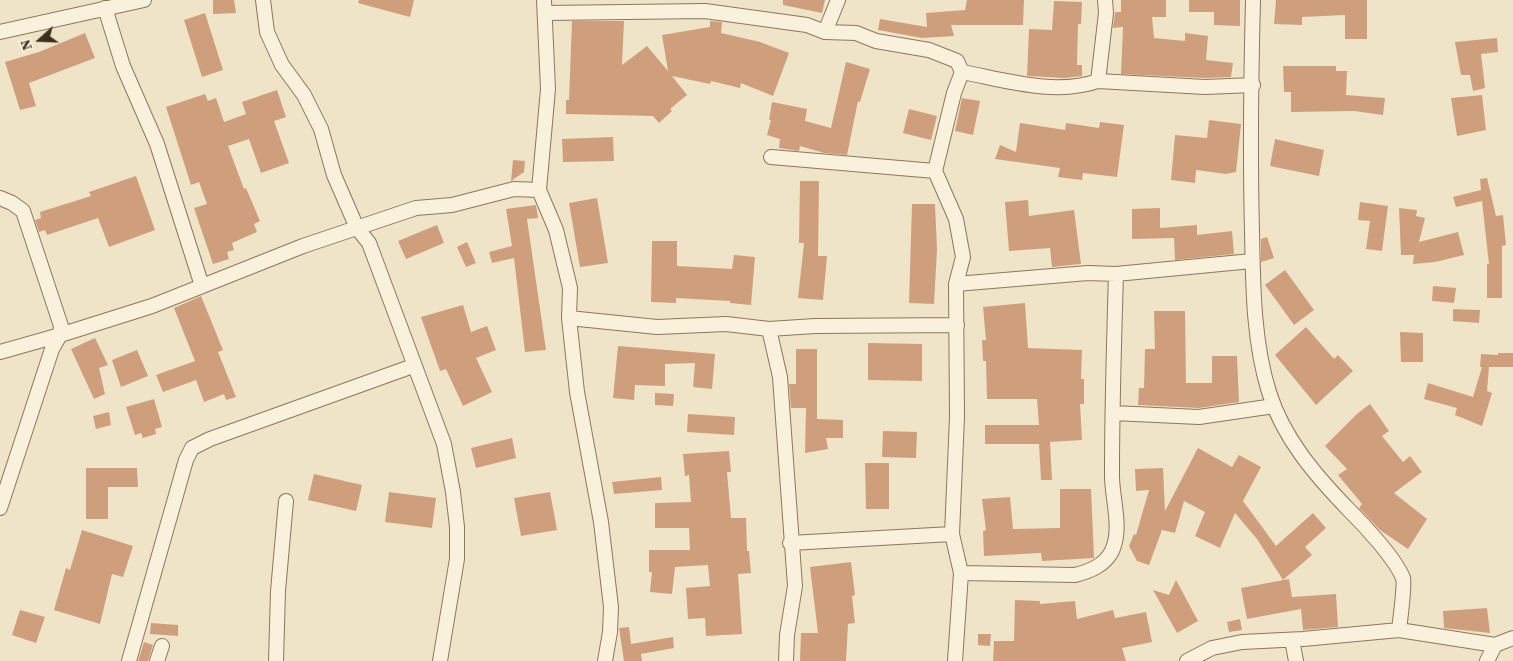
<!DOCTYPE html>
<html>
<head>
<meta charset="utf-8">
<style>
	body { margin:0 }
	#map { position:relative; width:1513px; height:661px; overflow:hidden; background:#f0e4c8; font-family:"Source Serif 4",serif }
	canvas { display:block }
	.north { position:absolute; left:15px; top:15px; width:50px; height:50px; -webkit-text-stroke:4px #f7eed8; paint-order:stroke; rotate:250deg; font-size:14px; font-weight:700; line-height:20px; text-align:center; color:#3d2e20 }
	.north::after { content:''; display:block; margin:auto; width:18px; height:22px; background:#3d2e20; clip-path:polygon(50% 0,100% 100%,50% 72%,0 100%) }
</style>
</head>
<body>
<div id="map">
<canvas width="1513" height="661"></canvas>
<div class="north">N</div>
</div>
<script>
const context = document.querySelector('canvas').getContext('2d');
context.lineJoin = 'round';
function fillPath(path, color) { context.fillStyle = color; context.fill(path, 'evenodd'); }
function stroke(path, color, width, dash) { context.strokeStyle = color; context.lineWidth = width; context.lineCap = dash ? 'butt' : 'round'; context.setLineDash(dash || []); context.stroke(path); }
fillPath(new Path2D(`
	M213,0h21l2,13 -23,1z
	M359,0h55l-4,17 -52,-14z
	M783,0h42l-3,13 -39,-8z
	M967,0h57l-1,25h-72l3,11 -32,2 -44,-8 2,-11 47,8 -1,-14 39,-3z
	M1121,0h45v17h-14l2,21 31,3v-8l23,3 -2,24 27,3 -2,14 -26,1 -84,-4 2,-47 -10,1 2,-16h6z
	M1189,0h51v26l-26,-1v-13h-25z
	M1276,0h91v39h-22v-24l-43,2v8l-28,-1z
	M1054,1l28,1 -1,22h-3l-1,41h5v11l-18,2 -37,-2 2,-47 23,1z
	M205,13l18,57 -21,7 -18,-57z
	M572,21h52l-2,44 25,-19 21,25 -6,-36 48,-8v-6l12,1 -1,11 39,9 29,11 -16,43 -32,-13 -1,5 -29,-7 -1,3 -38,-8 15,19 -17,14 2,2 -13,12 -6,-7 -87,-2v-14h3z
	M85,33l10,25 -66,25 7,23 -16,4 -15,-48 34,-10z
	M1497,38l1,14 -17,2 4,34 -12,3 -3,-16h-9l-6,-33z
	M846,62l24,7 -10,33 -2,-1 -11,54 -23,-2 -24,-7 -1,5 -20,-3 1,-9 -13,-4 4,-15h-2l3,-18 35,7 -2,12 26,7z
	M1283,66h53v5h11l-1,24 39,3 -2,17 -29,-4 -63,1v-20h-7z
	M277,90l9,27 -12,4 15,42 -28,10 -12,-34 -21,7 16,43 2,-1 14,33 -6,3 3,8 -25,11 2,7 -7,2 2,7 -16,5 -19,-56 13,-4 -8,-22 -8,3 -25,-78 39,-13 3,7 8,-3 8,24 22,-8 -4,-12z
	M1482,95l4,35 -29,6 -6,-38z
	M962,98l18,3 -7,34 -18,-4z
	M909,109l28,7 -6,24 -28,-7z
	M1209,120l32,4 -5,48 -10,2 -30,-4 -1,13 -24,-3 4,-45 32,3z
	M1100,122l24,3 -7,52 -34,-4 -1,7 -24,-3 2,-9 -65,-9 5,-14 16,7 4,-29 45,7 1,-7 33,5z
	M613,137l1,24 -51,1 -1,-23z
	M1275,139l49,11 -5,26 -49,-10z
	M513,160l12,1 -1,11 -13,9z
	M136,176l19,54 -46,17 -11,-29 -51,17 -2,-5 -6,2 -4,-12 6,-2 -1,-6 51,-16 -2,-4z
	M1487,178l9,38 7,-1 3,30 -4,1v52h-15v-34h2l-7,-63 -26,6 -3,-10 28,-7 -1,-11z
	M800,181h19l-1,75h9l-4,44 -25,-2 6,-55h-5z
	M597,198l11,65 -28,4 -11,-64z
	M1028,200l1,16 45,-6 7,54 -29,3 -2,-19 -41,3 -4,-49z
	M1360,202l28,4 -6,45 -16,-2 4,-28 -12,-1z
	M912,204h23l2,46 -3,54 -25,-1z
	M536,205l2,13 -11,1 19,131 -21,2 -11,-94 -22,5 -3,-11 23,-6 -6,-37z
	M1160,208v20l37,-3v10l35,-4 2,23 -59,6 -1,-22 -42,1v-30z
	M1399,208l18,2 -1,6 9,2 -6,24 39,-10 6,23 -29,7 -22,2 1,-9h-13z
	M437,225l7,18 -38,16 -8,-18z
	M1267,237l7,21 -13,4v-23z
	M652,241h25v25l55,3 2,-14 21,2 -4,48 -21,-2v-2l-54,-3v5l-25,-1z
	M467,242l9,21 -10,4 -9,-20z
	M1285,270l29,40 -20,15 -29,-40z
	M1433,286l23,2 -2,15 -22,-2z
	M201,296l22,54 -5,2 18,45 -10,3 -2,-6 -20,8 -8,-22 -33,12 -7,-17 39,-14 -21,-53z
	M1025,303l3,45 54,2 -1,29h3v25h-4l2,36 -32,2 2,38h-11l-2,-36h-54v-19h54l-2,-26h-50l-1,-38h-3l-1,-21h4l-3,-33z
	M463,305l8,27 16,-6 9,24 -20,8 16,34 -29,14 -17,-37 -6,2 -19,-54z
	M1453,309l27,1 -1,13 -26,-2z
	M1154,311h31l1,72h26v-27h25l2,46 -40,6 -61,-3 1,-17h5l1,-39h10z
	M1306,327l28,32 4,-4 15,16 -37,34 -41,-50z
	M1400,332l23,1v29h-22z
	M95,338l13,27 -9,3 6,26 -11,5 -23,-50z
	M868,343l54,1v37l-54,-1z
	M618,346l97,8 -3,35 -19,-2 2,-24 -30,1v22l-30,-1 -1,15 -21,-2z
	M796,349h21v70l26,1v18h-17l2,11 -23,4 1,-45h-15l-2,-24h7z
	M137,350l11,26 -27,11 -9,-27z
	M1498,353h15v14h-24l-2,24 5,2 -10,33 -27,-11 2,-7 -33,-9 4,-16 45,14 9,-30h-2l1,-13 17,1z
	M655,393l19,1 -1,12 -18,-1z
	M154,399l8,28 -7,2 1,5 -13,4 -2,-5 -6,2 -9,-28z
	M1370,404l19,27 -7,5 21,26 7,-6 12,16 -28,21 33,26 -19,30 -28,-19 -21,-22 3,-4 -24,-29 9,-6 -22,-23 33,-33z
	M109,412l2,13 -15,4 -3,-13z
	M688,414l47,3 -1,18 -47,-3z
	M883,431l34,1 -1,26 -34,-1z
	M512,438l4,20 -40,10 -5,-20z
	M1198,448l34,19 7,-12 22,12 -18,34 33,45 37,-33 13,15 -21,19 7,8 -29,25 -26,-41 -22,-26 -15,35 -25,-12 10,-24 -21,-11 -9,32 -13,-3 -13,35 -12,-4 -8,-15 5,-12 2,1 13,-45 -13,1 -1,-22 28,-1 2,43z
	M729,451l2,21h-4l4,46h15l1,33h2l2,22 -13,1 4,60 -36,2 -1,-18 -17,1 -2,-31 24,-2 -2,-21 -33,2 -3,27 -22,-2 2,-20h-3v-22h41l-1,-22h-34v-25l36,-1 -2,-27 -4,1 -2,-22z
	M865,463h24v46h-23z
	M86,468h51l1,19h-30v32h-22z
	M314,474l48,11 -6,26 -48,-11z
	M661,477l1,13 -48,4 -2,-12z
	M1060,489h31l3,69 -52,3 -1,-8 -57,3 -1,-25 3,-1 -4,-31 28,-2 3,32 47,-1z
	M389,492l47,6 -4,30 -47,-6z
	M550,492l7,38 -36,6 -7,-38z
	M82,530l51,16 -10,31 -11,-3 -12,50 -46,-14 12,-42 4,2z
	M851,562l4,33 -3,1 3,27 -7,1 -2,37h-46l1,-28h17l-8,-66z
	M1289,579l3,18 44,-3 2,33 -35,3 -2,-21 -54,10 -6,-31z
	M1176,580l22,41 -21,12 -24,-43 16,5z
	M1015,600l25,1v3l35,-3 2,18 36,-9 2,8 31,-6 6,30 -30,6 4,13h-133l1,-20h20z
	M1487,608l3,25 -46,-5 -1,-17z
	M20,610l25,7 -9,26 -24,-8z
	M1240,619l2,11 -13,2 -2,-10z
	M151,623l27,2v11l-28,-2z
	M629,627l2,17 42,-7 1,11 -33,6 1,7h-18l-5,-33z
	M978,634h13l-1,12 -12,-1z
	M144,642l9,3 -5,16h-10z`), '#cf9f7d');
const minor = new Path2D(`
	M263,0l4,32 15,33 22,30 17,34 13,46 23,53 12,15 75,201 9,48 4,35v32l-17,102
	M544,0l4,89 -9,101 17,40 14,58 -1,30 8,74 24,130 10,85 -1,25 -5,29
	M1253,0c-2,77 -3,154 -1,231 1,53 1,110 17,161 14,46 47,84 80,118 15,15 46,48 54,68 2,7 -3,43 -4,52
	M105,8l18,58 34,78 45,142
	M546,13l159,-2 102,14 18,7 31,1 20,8 53,9 28,11 5,11c43,8 93,24 136,9l107,6 48,-2
	M0,32l144,-32
	M825,32l13,-32
	M1098,81l8,-68 -1,-13
	M771,157l164,14
	M0,198l12,5 11,8 38,115 -1,9 -8,14 -52,159
	M956,284l132,-11 28,1 136,-13
	M569,318l88,9 69,-3 43,5 46,-3 142,-1
	M769,329l11,48 15,209 -8,49 -1,26
	M0,352l60,-17 92,-29 151,-60 113,-38 36,-3 62,-16 25,1
	M1113,413l86,4 75,-11
	M790,543l162,-9
	M961,573l114,2c15,-4 29,-9 37,-24 11,-24 -1,-54 0,-79 0,-66 2,-132 4,-198
	M1292,640l4,21
	M129,661l57,-201 6,-12 18,-9 203,-73
	M157,661l5,-15
	M276,661l2,-70 8,-90
	M955,661l6,-88 -9,-39 5,-117 -1,-133 7,-27 -7,-38 -21,-48 19,-78 8,-21
	M1187,661l25,-13 30,-6 61,-3 96,-9 96,15 18,-7
	M1487,661l8,-16`);
stroke(minor, '#8d765c', 16);
stroke(minor, '#faf1dc', 14);
</script>
</body>
</html>
